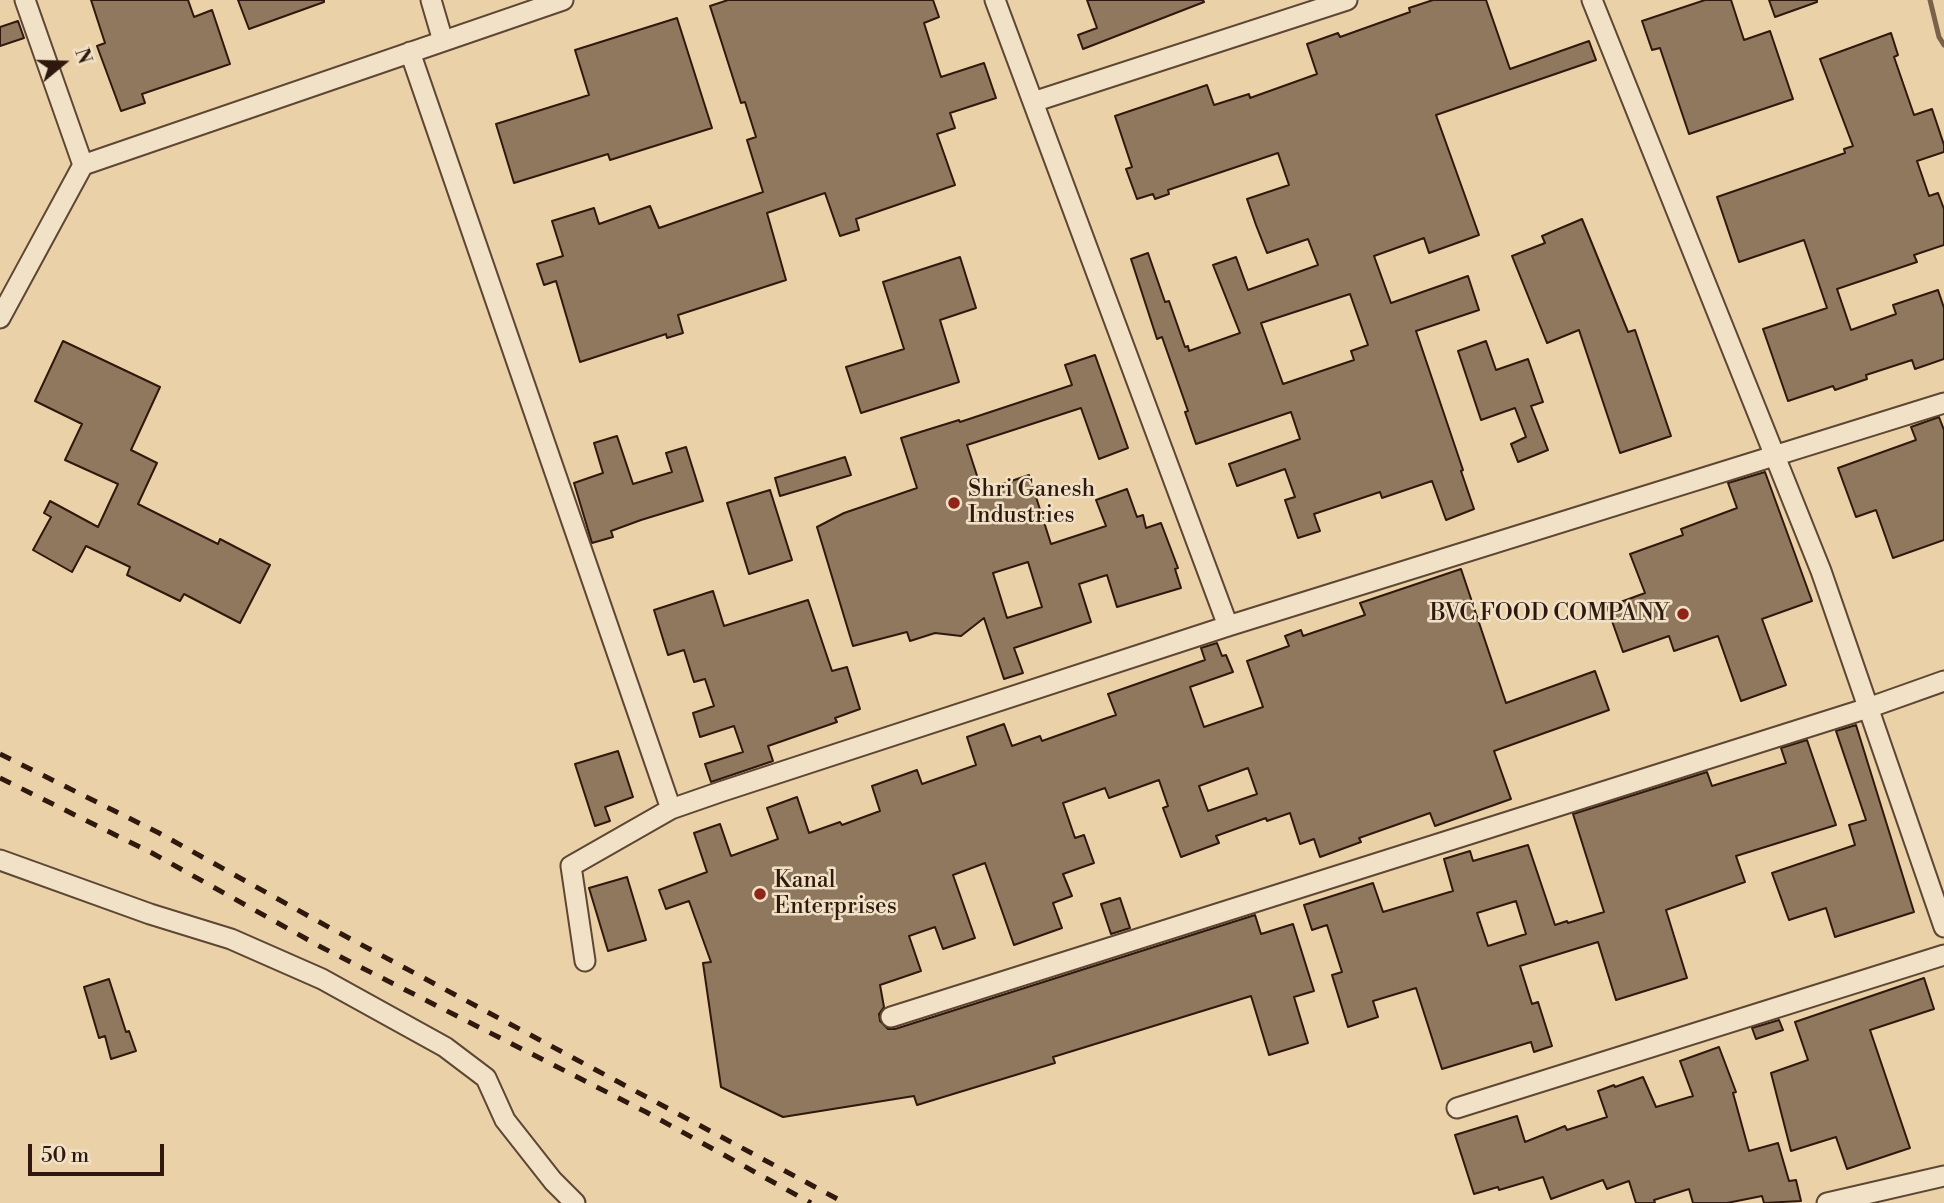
<!DOCTYPE html>
<html>
<head>
<meta charset="utf-8">
<style>
	body { margin:0 }
	#map { position:relative; width:1944px; height:1203px; overflow:hidden; background:#ead1a8; font-family:"Libre Bodoni",serif }
	canvas { display:block }
	.north { position:absolute; left:28px; top:28px; width:70px; height:70px; -webkit-text-stroke:5px #f1e1c6; paint-order:stroke; rotate:71deg; font-size:19px; font-weight:700; line-height:28px; text-align:center; color:#2f180d }
	.north::after { content:''; display:block; margin:auto; width:24px; height:32px; background:#2f180d; clip-path:polygon(50% 0,100% 100%,50% 72%,0 100%) }
	.scale { position:absolute; left:28px; top:1144px; width:136px; height:32px; box-sizing:border-box; border:4px solid #2f180d; border-top:0; padding-left:9px; font-size:21px; line-height:24px; white-space:nowrap; color:#2f180d; -webkit-text-stroke:5px #f1e1c6; paint-order:stroke }
</style>
</head>
<body>
<div id="map">
<canvas width="1944" height="1203"></canvas>
<div class="north">N</div>
<div class="scale">50 m</div>
</div>
<script>
const context = document.querySelector('canvas').getContext('2d');
context.lineJoin = 'round';
function stroke(path, color, width, dash) { context.strokeStyle = color; context.lineWidth = width; context.lineCap = dash ? 'butt' : 'round'; context.setLineDash(dash || []); context.stroke(path); }
function fillPath(path, color) { context.fillStyle = color; context.fill(path, 'evenodd'); }
function label(font, color, halo, rows, align = 'center') {
  context.font = font + ' "Libre Bodoni",serif'; context.lineWidth = 5; context.setLineDash([]); context.textBaseline = 'middle'; context.strokeStyle = halo; context.fillStyle = color; for (const [text, x, y, turn = 0] of rows) {
    context.save(); context.translate(x, y); context.rotate((+turn || 0) * Math.PI / 180); context.textAlign = isNaN(turn) ? turn : align; if (halo) context.strokeText(text, 0, 0); context.fillText(text, 0, 0); context.restore();
  }
}
stroke(new Path2D(`
	M1930,0l9,37 5,8`), '#79614a', 5);
const building = new Path2D(`
	M91,0h97l6,17 18,-7 18,54 -88,30 3,9 -24,8 -24,-65 8,-3z
	M238,0h86v2l-75,27z
	M728,0h205l6,17 -15,6 17,54 43,-14 12,35 -46,15 5,15 -18,6 18,51 -99,34 3,11 -19,6 -15,-43 -58,20 19,67 -108,35 5,18 -16,5 -1,-4 -86,28 -24,-81 -12,4 -7,-21 26,-8 -11,-35 42,-13 5,16 51,-18 9,22 104,-36 -16,-52 9,-3 -11,-35 -4,1 -31,-97z
	M1087,0h116l1,2 -121,47 -5,-14 19,-7z
	M1433,0h53l24,69 79,-28 7,19 -160,55 43,120 -50,18 -5,-15 -50,18 17,47 77,-27 11,34 -63,21 47,139 -2,1 13,38 -28,11 -14,-39 -50,17 -2,-6 -66,22 6,17 -22,7 -13,-38 10,-3 -10,-28 -48,17 -8,-22 71,-25 -9,-27 -95,32 -11,-32 3,-1 -26,-74 -5,2 -26,-80 17,-6 17,49 4,-1 16,46 3,-1 1,5 51,-18 -27,-68 23,-8 12,33 70,-25 -10,-26 -41,14 -11,-28 -9,-26 42,-14 -11,-32 -110,37 1,4 -14,5 -2,-5 -16,5 -11,-30 6,-2 -17,-51 92,-31 7,20 35,-11 1,4 67,-24 -10,-30 31,-11 2,4 70,-25 -1,-4zM1350,294l18,51 -17,6 3,9 -71,24 -22,-61z
	M1705,0h26l13,40 26,-9 23,68 -104,35 -29,-86 -8,2 -10,-29z
	M1769,0h48v2l-42,15z
	M677,18l35,110 -102,32 -2,-6 -94,29 -18,-59 93,-29 -14,-45z
	M18,21l6,17 -24,8v-19z
	M1891,33l7,22 -4,2 20,58 18,-6 12,36v7l-27,9 12,35 9,-3 6,16v36l-30,10 3,7 -80,27 14,41 45,-16 -3,-9 45,-15 6,18v51l-29,10 -3,-9 -46,15 1,4 -32,11 -2,-4 -45,15 -25,-72 64,-21 -23,-68 -65,22 -22,-65 128,-44 -1,-4 9,-3 -33,-87z
	M1582,219l46,113 7,-2 36,106 -51,17 -41,-123 -32,13 -35,-87 33,-13 -3,-7z
	M960,257l16,51 -36,12 19,62 -98,31 -15,-46 58,-18 -21,-67z
	M63,341l97,46 -29,63 26,13 -19,41 80,40 2,-5 50,26 -30,58 -56,-29 -4,7 -53,-26 3,-8 -44,-21 -14,26 -39,-22 18,-33 -7,-4 6,-12 48,26 20,-43 -53,-24 17,-36 -47,-23z
	M1486,341l10,29 32,-11 15,43 -12,4 17,44 -30,12 -7,-18 15,-7 -11,-29 -34,12 -23,-69z
	M1095,355l33,93 -29,11 -18,-51 -114,37 15,46 47,-16 22,69 55,-18 -10,-26 31,-11 10,28 6,-2 3,13 15,-5 17,45 -3,1 6,19 -64,19 -10,-32 -28,9 12,38 -77,26 9,25 -19,6 -20,-61 -23,18 -26,-3 -25,8 -3,-9 -54,14 -36,-119 27,-14 73,-25 -16,-50 58,-18 1,2 112,-37 -7,-20zM1028,562l14,45 -35,11 -14,-45z
	M1939,417l5,13v110l-51,18 -17,-48 -20,7 -18,-49 78,-28 -5,-13z
	M617,436l16,48 39,-12 -6,-19 20,-6 17,54 -62,19 -30,11 2,6 -21,6 -18,-60 29,-10 -9,-30z
	M845,457l6,18 -71,21 -5,-18z
	M1765,472l47,129 -50,18 24,66 -45,16 -23,-65 -44,15 -5,-15 -46,16 -16,-45 38,-14 -15,-39 53,-19 -2,-6 56,-21 -9,-25z
	M770,490l22,70 -43,14 -22,-71z
	M1461,569l45,134 89,-32 14,39 -115,41 17,48 -76,27 -5,-13 -71,25 2,4 -41,15 -6,-18 -14,5 -10,-31 -23,8 -1,-3 -50,18 3,7 -38,14 -18,-49 5,-2 -9,-26 -50,18 -4,-10 -42,15 12,35 9,-3 10,28 -31,11 9,22 -19,7 9,25 -48,17 -29,-82 -32,12 22,63 -32,11 -8,-22 -26,9 12,35 -41,14 4,22 -5,7 1,7 8,8h7l360,-114 6,19 32,-10 21,67 -20,6 14,46 -39,12 -18,-59 -198,61 2,6 -138,42 -3,-9 -131,21 -62,-30 -18,-124 8,-1 -22,-61 -23,8 -7,-19 48,-18 -13,-39 26,-9 11,32 47,-17 -11,-31 30,-11 12,36 31,-11 2,3 38,-14 -8,-25 45,-16 5,14 54,-19 -9,-28 37,-13 8,22 28,-10 2,5 62,-22 12,-4 -8,-21 97,-34 -4,-12 16,-5 5,13 4,-1 7,17 -43,15 14,40 59,-20 -16,-46 42,-15 -4,-10 16,-6 2,6 62,-21 -5,-12zM1248,768l9,26 -49,17 -9,-25z
	M713,591l11,35 84,-26 24,71 15,-4 13,42 -25,9 2,4 -69,24 5,15 -62,21 -6,-18 38,-12 -9,-26 -34,11 -7,-24 21,-7 -9,-27 -11,3 -10,-32 -16,5 -14,-45z
	M1856,725l58,187 -79,25 -9,-29 -37,12 -17,-47 83,-28 -6,-20 17,-5 -30,-89z
	M1807,740l29,85 -100,31 9,26 -79,28 21,68 -71,22 -18,-58 -78,24 12,38 6,-2 14,44 -18,6 -3,-10 -89,27 -26,-81 -43,13 5,16 -30,10 -16,-52 10,-3 -15,-47 -15,5 -8,-25 69,-22 10,29 70,-21 -9,-32 26,-8 3,10 55,-16 27,80 12,-4 1,2 36,-11 -31,-98 134,-42 5,14 74,-23 -5,-15zM1516,901l10,33 -38,12 -11,-33z
	M618,751l15,46 -28,10 5,14 -15,5 -20,-62z
	M627,877l19,63 -38,11 -19,-63z
	M1120,898l10,30 -19,6 -10,-30z
	M1924,978l10,31 -64,21 40,118 -63,21 -11,-32 -45,14 -20,-78 37,-13 -13,-38z
	M109,979l17,53 3,-1 7,20 -25,8 -6,-23 -6,2 -15,-51z
	M1779,1020l4,10 -27,9 -4,-11z
	M1719,1047l17,45 -3,1 16,58 29,-8 11,38 7,-1 5,21 -37,2 -2,-7 -35,7h-34l-4,-14 -35,11 1,3h-19l-7,-22 -22,8 -4,-9 -52,19 -8,-22 -44,13 -1,-3 -24,7 -19,-59 62,-19 8,26 40,-16 2,4 40,-13 -9,-26 16,-6 1,2 28,-10 13,30 37,-11 -13,-35z`);
fillPath(building, '#90785e');
stroke(building, '#2f180d', 2);
const minor = new Path2D(`
	M25,0l58,165
	M431,0l12,41
	M995,0l233,626
	M1592,0l229,571 123,356
	M410,52l261,757
	M1033,102l314,-102
	M0,318l83,-153 480,-165
	M0,860l150,54 81,25 91,40 123,68 41,31 19,42 48,61 22,22
	M585,961l-14,-95 100,-57 49,-17 508,-166 716,-223
	M891,1017l977,-309 76,-27
	M1457,1108l487,-153
	M1827,1203l117,-27`);
stroke(minor, '#5e4634', 23);
stroke(minor, '#f1e1c6', 19);
stroke(new Path2D(`
	M0,754l159,79 173,96 513,274
	M0,778l152,75 169,94 325,165 165,91`), '#2f180d', 5, [12, 12]);
for (const [x, y, r, color] of [
	[954,503,7,"#8f2418"],
	[1683,614,7,"#8f2418"],
	[760,894,7,"#8f2418"]
]) { const dot = new Path2D(); dot.arc(x, y, r, 0, 2 * Math.PI); context.fillStyle = color; context.fill(dot); stroke(dot, '#f1e1c6', 2.5); }
label('23px', '#2f180d', '#f1e1c6', [
	["Shri Ganesh",968,490],
	["Industries",968,516],
	["BVC FOOD COMPANY",1669,614,"right"],
	["Kanal",774,881],
	["Enterprises",774,907]
], 'left');
</script>
</body>
</html>
